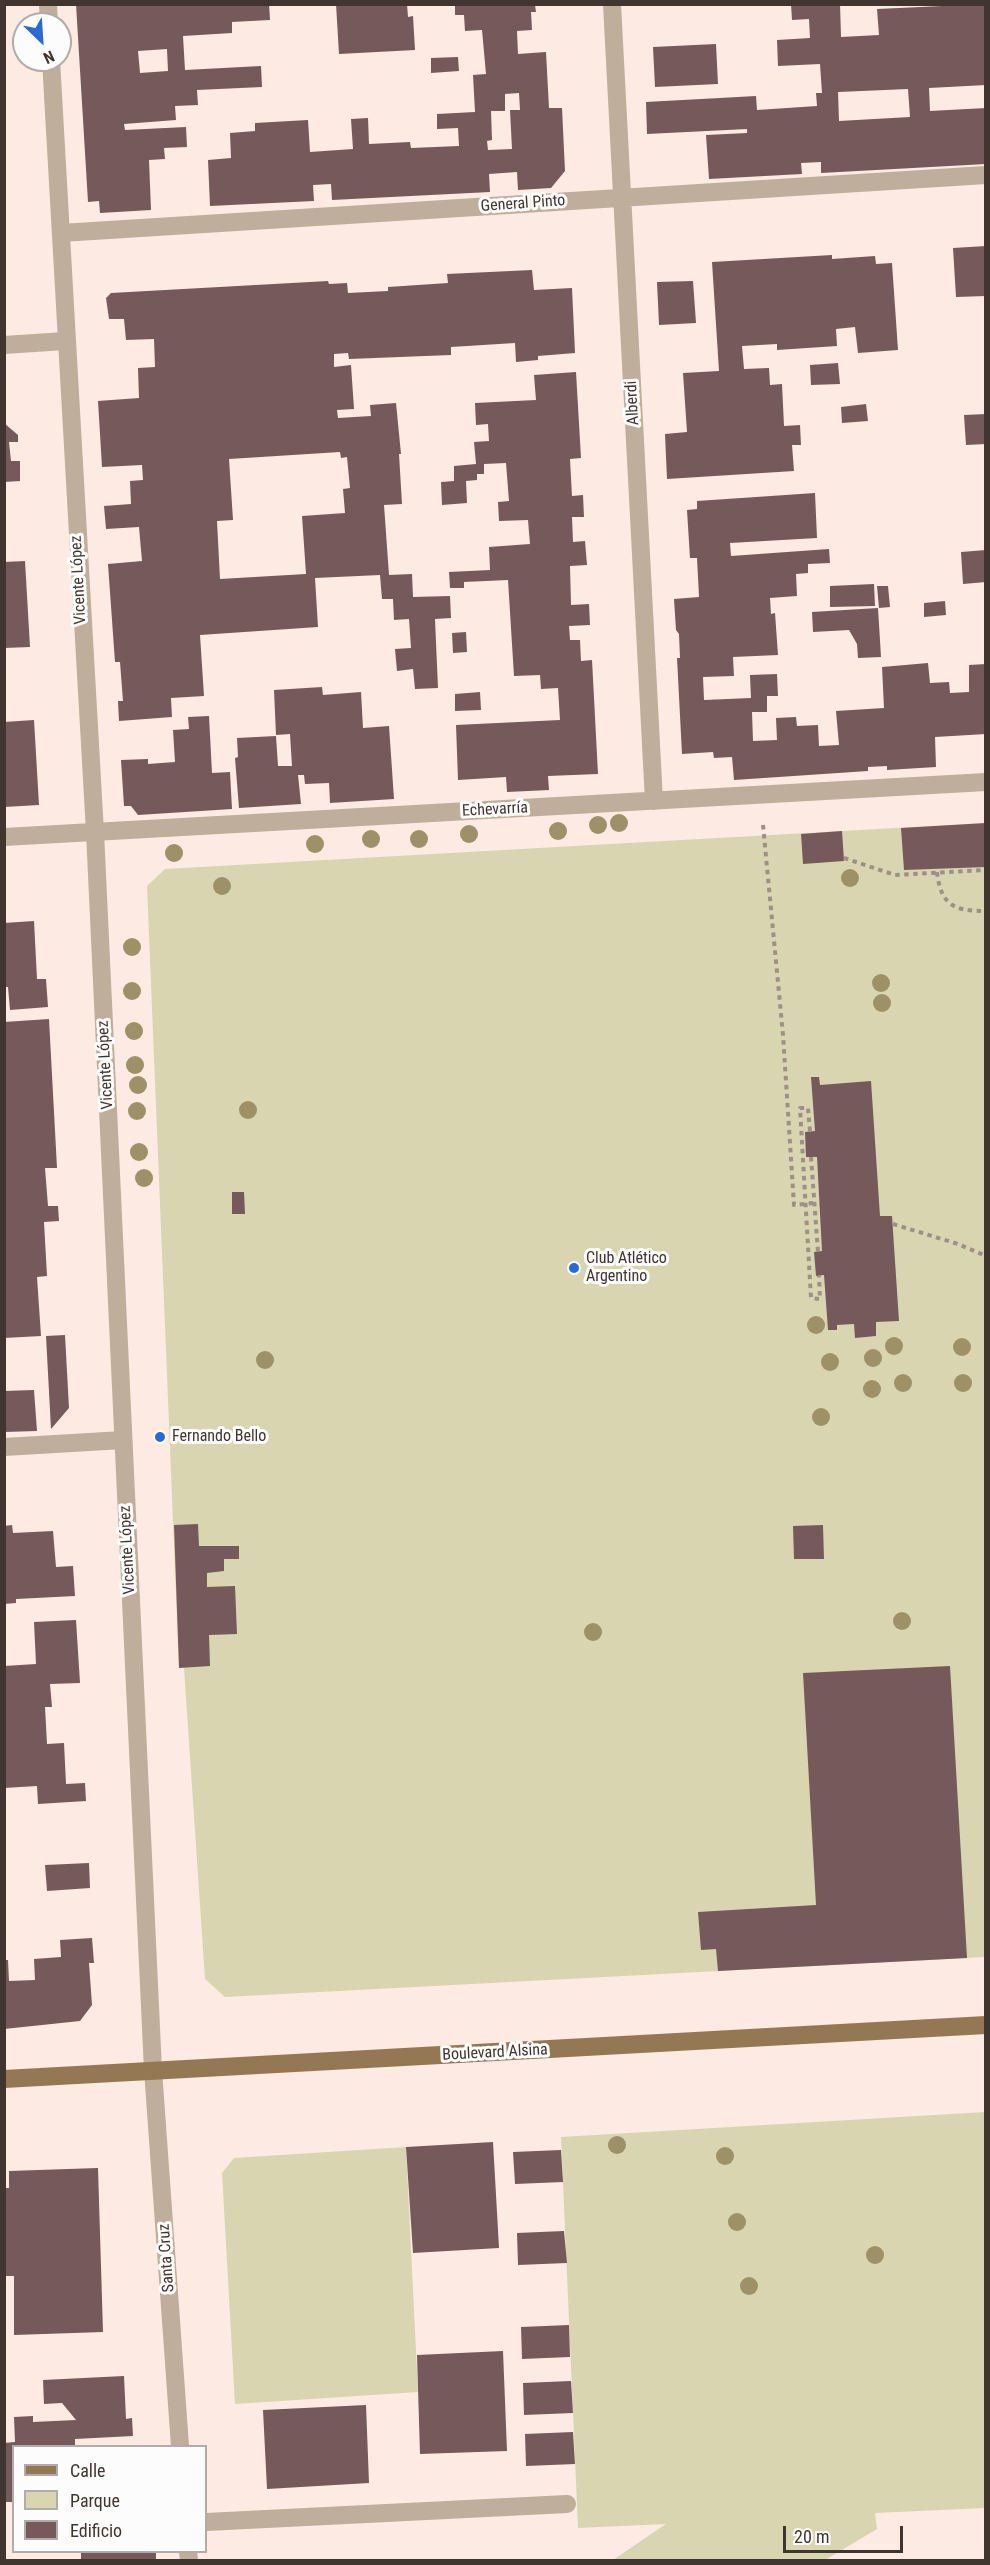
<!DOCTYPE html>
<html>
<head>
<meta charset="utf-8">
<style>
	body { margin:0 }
	#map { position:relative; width:990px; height:2565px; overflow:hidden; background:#fdeae2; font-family:"Roboto Condensed",sans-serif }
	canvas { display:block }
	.frame { position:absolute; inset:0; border:6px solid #413530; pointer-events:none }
	.legend { position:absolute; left:12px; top:2445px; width:195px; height:108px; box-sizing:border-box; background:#fcfcfc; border:2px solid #b1acaa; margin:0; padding:8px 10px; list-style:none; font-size:18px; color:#413530 }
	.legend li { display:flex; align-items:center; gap:12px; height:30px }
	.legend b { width:30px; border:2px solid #b1acaa }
	.north { position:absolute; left:12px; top:12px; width:60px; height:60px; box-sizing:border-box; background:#fcfcfc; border:2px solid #b1acaa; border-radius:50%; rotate:155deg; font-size:16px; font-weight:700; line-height:24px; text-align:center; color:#413530 }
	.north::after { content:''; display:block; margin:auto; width:21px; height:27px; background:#2968d5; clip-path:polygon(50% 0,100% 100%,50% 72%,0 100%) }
	.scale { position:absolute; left:783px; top:2526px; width:120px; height:27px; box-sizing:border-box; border:3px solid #413530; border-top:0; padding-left:8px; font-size:18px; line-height:21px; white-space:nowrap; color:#413530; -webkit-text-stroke:4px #fcfcfc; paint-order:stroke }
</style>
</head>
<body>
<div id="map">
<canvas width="990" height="2565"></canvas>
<div class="frame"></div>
<ul class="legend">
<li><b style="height:8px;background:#947854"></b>Calle</li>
<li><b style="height:16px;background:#d9d5b0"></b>Parque</li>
<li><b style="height:16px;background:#76595a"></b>Edificio</li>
</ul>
<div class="north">N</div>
<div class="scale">20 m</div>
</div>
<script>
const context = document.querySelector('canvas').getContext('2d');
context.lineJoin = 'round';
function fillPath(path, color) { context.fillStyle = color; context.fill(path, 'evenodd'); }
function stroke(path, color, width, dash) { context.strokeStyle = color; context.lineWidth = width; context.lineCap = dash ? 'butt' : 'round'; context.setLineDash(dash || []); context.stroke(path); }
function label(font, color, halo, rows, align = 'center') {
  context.font = font + ' "Roboto Condensed",sans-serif'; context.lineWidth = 6; context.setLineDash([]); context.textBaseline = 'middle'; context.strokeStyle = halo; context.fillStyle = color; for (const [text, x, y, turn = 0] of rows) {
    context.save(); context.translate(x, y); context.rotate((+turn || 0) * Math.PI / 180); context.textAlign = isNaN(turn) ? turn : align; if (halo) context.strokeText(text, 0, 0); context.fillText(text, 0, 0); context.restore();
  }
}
fillPath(new Path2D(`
	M985,823v1134l-760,40 -20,-18 -21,-311h-5l-32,-782 18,-17z
	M985,2112v396l-110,5 2,16 -52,31h-212l53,-36 -88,4 -17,-391z
	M406,2147l12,245 -183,12 -13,-231 12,-15z`), '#d9d5b0');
fillPath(new Path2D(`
	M76,4h193l1,16 -38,2v11l-49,3 2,34 76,-4 1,21 -65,3 1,15 -23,1 1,14 -52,4 1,6 61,-3 1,20 -23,1 1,11 -16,1 2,50 -51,3 -1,-12 -11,1zM167,49l1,22 -28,2 -2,-22z
	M336,4h71l1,13 5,-1 2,34 -76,4z
	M791,4h49l1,33 38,-2 -2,-26 109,-5v81l-57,3 1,23 56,-3v56l-165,9v-11l-20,1 1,11 -93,5 -3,-44 41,-2v-4l-100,5 -1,-32 110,-6 1,14 60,-4 -1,-13h6l-2,-29 -42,2 -1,-26 33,-2 -1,-19 -17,1zM908,89l2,28 -71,4 -1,-29z
	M455,5h80l1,7h-5l1,18 -15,1 1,23 28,-2 3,56h13l3,63 -14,17 -33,2 -1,-18 -28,2 1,18 -158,8 -1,-16 -18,1 1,16 -104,5 -2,-46 23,-2 -1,-25 25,-2v-8l53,-3 2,32 43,-3 -2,-30 17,-1 1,26 41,-2 1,6 48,-2 -1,-18 -21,1v-15l38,-2 -2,-37 13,-1 -4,-44 -17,1 -1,-16h-9zM519,93l1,17h-10l2,39 -24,1 -1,-9 5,-1 -1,-29h14v-17z
	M716,44l2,40 -63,3 -2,-40z
	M458,57l1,14 -28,2v-15z
	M986,246v50l-30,1 -3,-49z
	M832,255v4l43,-3 1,8 16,-1 6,87 -40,3 -3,-26 -19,2 1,17 -60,4v-6l-35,2 2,23 25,-1 1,17 12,-1 2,42 16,-1 1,20h-9l2,26 -127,8 -2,-45 22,-2 -4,-59 36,-2 -7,-109z
	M532,270l2,20 38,-2 3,65 -37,3v4l-22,2 -1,-19 -64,4v8l-102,4 -1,-6 -14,1v13l17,-2 3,44 -17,1 1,8 33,-2 -1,-11 26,-2 5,51h-2l3,50 -18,1 5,70 23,-1 1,23 37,-1 1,22 -16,1 3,69 -23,1 -2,-20 -16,2 -2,-22 16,-1 -2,-29 -15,1 -1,-21h-11l-2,-24 -65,3 3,49 -118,8 4,61 -33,2 1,19 -53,4 -1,-20h5l-3,-39h-5l-7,-98 34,-3 -3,-34 -33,2 -2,-23 27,-2 -1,-23 13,-1 -1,-15 -40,2 -4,-66 41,-3 -1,-30 17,-1 -1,-28 -28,1 -2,-21h-15l-3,-21 5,-5 217,-12 1,3 18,-1 1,10 40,-2v-4l60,-4 -1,-9zM340,452l1,6 6,-1 3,31 -7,1 2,24 -43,3 4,58 -86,5 -3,-58 16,-1 -4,-61z
	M693,281l3,42 -37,2 -2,-43z
	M838,363l2,21 -29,1 -1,-20z
	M576,372l5,86 -11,1 2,37 11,-1 1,22h-12l1,25 12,-1 2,24 -17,1 1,39 18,-1 1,21 -21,1 1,14h10l1,21 11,-1 6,114 -50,2 1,14 -42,2 -1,-15 -48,3 -2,-55 104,-5 -2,-32 -17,1 -1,-14 -26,1 -6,-96 -44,2v6h-14l-1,-16 41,-2 -1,-23 41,-3 -2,-24 -29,1 -1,-19 11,-1 -3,-38 -22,1v10h-7v6l-11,1 1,22 -25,2 -1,-23 13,-1v-15l22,-2 -2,-22 15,-1 -1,-17 -12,1 -1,-22 61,-3 -2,-25z
	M866,404l2,17 -26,2 -1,-16z
	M986,414v30l-20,1 -2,-30z
	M4,423l14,12v7h-9l2,19h9v20l-16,1z
	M815,493l2,45 -87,5 1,13 98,-7 1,14 -22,1v9l-12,1 1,22 -27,2 1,16 4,-1 3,42 -45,2 1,19 -31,1 1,23 47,-2 -1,-23 27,-1 1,22h-11v16h-15l1,29 24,-1 -1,-22 20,-1 1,9 21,-1 1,21 20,-1 -3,-34 48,-3 -2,-41 46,-4 2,20 19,-1 1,11 19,-1v-27l17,-1v70l-51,3 1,30 -49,3v-4l-19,1v4l-134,9 -2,-23 -18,1 -1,-6 -31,2 -5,-96h3l-1,-24 -3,-4 -2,-31 25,-2 -2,-39h-7l-3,-48 10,-1v-8z
	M986,550v32l-23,2 -2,-32z
	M25,561l5,86 -26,1v-86z
	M874,584l1,22 -45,1v-21z
	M877,586h11l2,21 -11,1z
	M945,601l1,14 -22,2v-14z
	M878,608l3,49 -23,1 -1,-14 -8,-14 -36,2 -1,-20z
	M466,632l1,20 -14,1 -1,-20z
	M322,687l1,8 38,-3 2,36 26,-2 5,73 -64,4 -1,-20 -24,1 -1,-9h-6l3,29 -62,4 -4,-50 3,-1 -1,-19 39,-2 2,30h14l-2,-32 -14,1 -2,-45z
	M480,692l1,18 -26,1v-17z
	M209,716l3,57 18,-1 2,37 -94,6 -7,-9h-7l-3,-46 27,-1v5l27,-2 -2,-32 16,-1 -1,-12z
	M34,720l5,85 -35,2v-85z
	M986,823v44l-82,3 -3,-42z
	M842,831l2,30 -41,3 -2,-30z
	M34,921l3,58h9l2,28 -38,3 -2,-23h-4v-64z
	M49,1019l8,149h-12l3,38h10l1,15 -15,1 3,54 -10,1 4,59 -37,2v-316z
	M811,1077h8l1,8 51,-4 9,135h12l7,105 -23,1v14l-21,2 -1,-14 -17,1v5h-9l-4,-55 -8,1 -2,-24 8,-1 -5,-94h-11l-1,-25 10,-1z
	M232,1192h12l1,22h-13z
	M65,1335l4,73 -18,21 -5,-93z
	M34,1390l3,41 -33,1v-41z
	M198,1524l1,22h40v13h-15v12l-17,2v14l28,-1 2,48 -28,1 1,31 -31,2 -5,-143z
	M12,1525l1,8 40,-2 3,36 17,-1 2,30 -59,3v4l-12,1v-78z
	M823,1525l1,34h-30l-1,-33z
	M76,1620l4,63 -30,1 2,23h-7l2,37 17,-1 2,41 19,-1 1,18 -48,3 -1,-18 -33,2v-122l32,-2 -2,-42z
	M950,1666l17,292 -249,13 -2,-22 -15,1 -3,-38 118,-7 -13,-232z
	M89,1863l1,25 -43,3 -2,-26z
	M92,1938l2,25h-5l3,42 -12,16 -76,8v-69h4l1,21 26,-1 -1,-21 27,-2 -1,-17z
	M493,2142l6,106 -86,5 -7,-106z
	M561,2150l2,32 -48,2 -2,-32z
	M98,2168l5,164 -89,3v-59h-10v-88h5v-17z
	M564,2231l3,32 -49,2 -1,-32z
	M569,2325l1,32 -48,2 -1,-32z
	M503,2351l4,100 -87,3 -3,-99z
	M124,2376l2,43 6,-1 1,18 -58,3v7h-61v56h-10v-59l11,-1 -1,-25 19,-1v6l43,-2 -14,-17 -18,1 -1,-24z
	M571,2381l2,32 -49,2 -1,-32z
	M366,2405l3,78 -102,6 -4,-79z
	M573,2432l2,32 -49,2 -1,-32z
	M81,2552h75v7l-75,1z`), '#76595a');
stroke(new Path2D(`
	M763,825l20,210 11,170 20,-2
	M844,858l51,17 91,-5
	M937,872c4,33 16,39 49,39
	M810,1131l-2,-23h-8l11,190 9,1 -1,-23
	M811,1157l7,95
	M893,1224l65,20 28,12`), '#9f8f89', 4, [4.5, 4.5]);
stroke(new Path2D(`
	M48,4l1,20
	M612,4l42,797
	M51,60l44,772 58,1238 27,376
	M61,233l925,-58
	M4,345l61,-4
	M4,837l982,-55
	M4,1447l119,-7
	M206,2522l361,-18
	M188,2552l1,8`), '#beae9b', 18);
stroke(new Path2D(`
	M4,2079l982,-54`), '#947854', 18);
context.fillStyle = '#9e9167';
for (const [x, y] of [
	[619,823],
	[598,825],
	[558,831],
	[469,834],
	[371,839],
	[419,839],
	[315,844],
	[174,853],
	[850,878],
	[222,886],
	[132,947],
	[881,983],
	[132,991],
	[882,1003],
	[134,1031],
	[135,1065],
	[138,1085],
	[248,1110],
	[137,1111],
	[139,1152],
	[144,1178],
	[816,1325],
	[894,1346],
	[962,1347],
	[873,1358],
	[265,1360],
	[830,1362],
	[903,1383],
	[963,1383],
	[872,1389],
	[821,1417],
	[902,1621],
	[593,1632],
	[617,2145],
	[725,2156],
	[737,2222],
	[875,2255],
	[749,2286]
]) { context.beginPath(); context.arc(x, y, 9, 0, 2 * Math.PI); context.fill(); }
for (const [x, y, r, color] of [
	[574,1268,6,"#2968d5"],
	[160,1437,6,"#2968d5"]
]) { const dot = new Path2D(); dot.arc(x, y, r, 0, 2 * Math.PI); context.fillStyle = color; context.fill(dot); stroke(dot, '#fcfcfc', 2); }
label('16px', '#413530', '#fcfcfc', [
	["General Pinto",523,204,-4],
	["Alberdi",633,403,-93],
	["Vicente López",79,580,-93],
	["Echevarría",495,810,-3],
	["Vicente López",106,1065,-93],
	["Vicente López",128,1550,-93],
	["Boulevard Alsina",495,2053,-3],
	["Santa Cruz",167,2258,-94]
]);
label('16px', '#413530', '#fcfcfc', [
	["Club Atlético",586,1259],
	["Argentino",586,1277],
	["Fernando Bello",172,1437]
], 'left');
</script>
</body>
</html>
